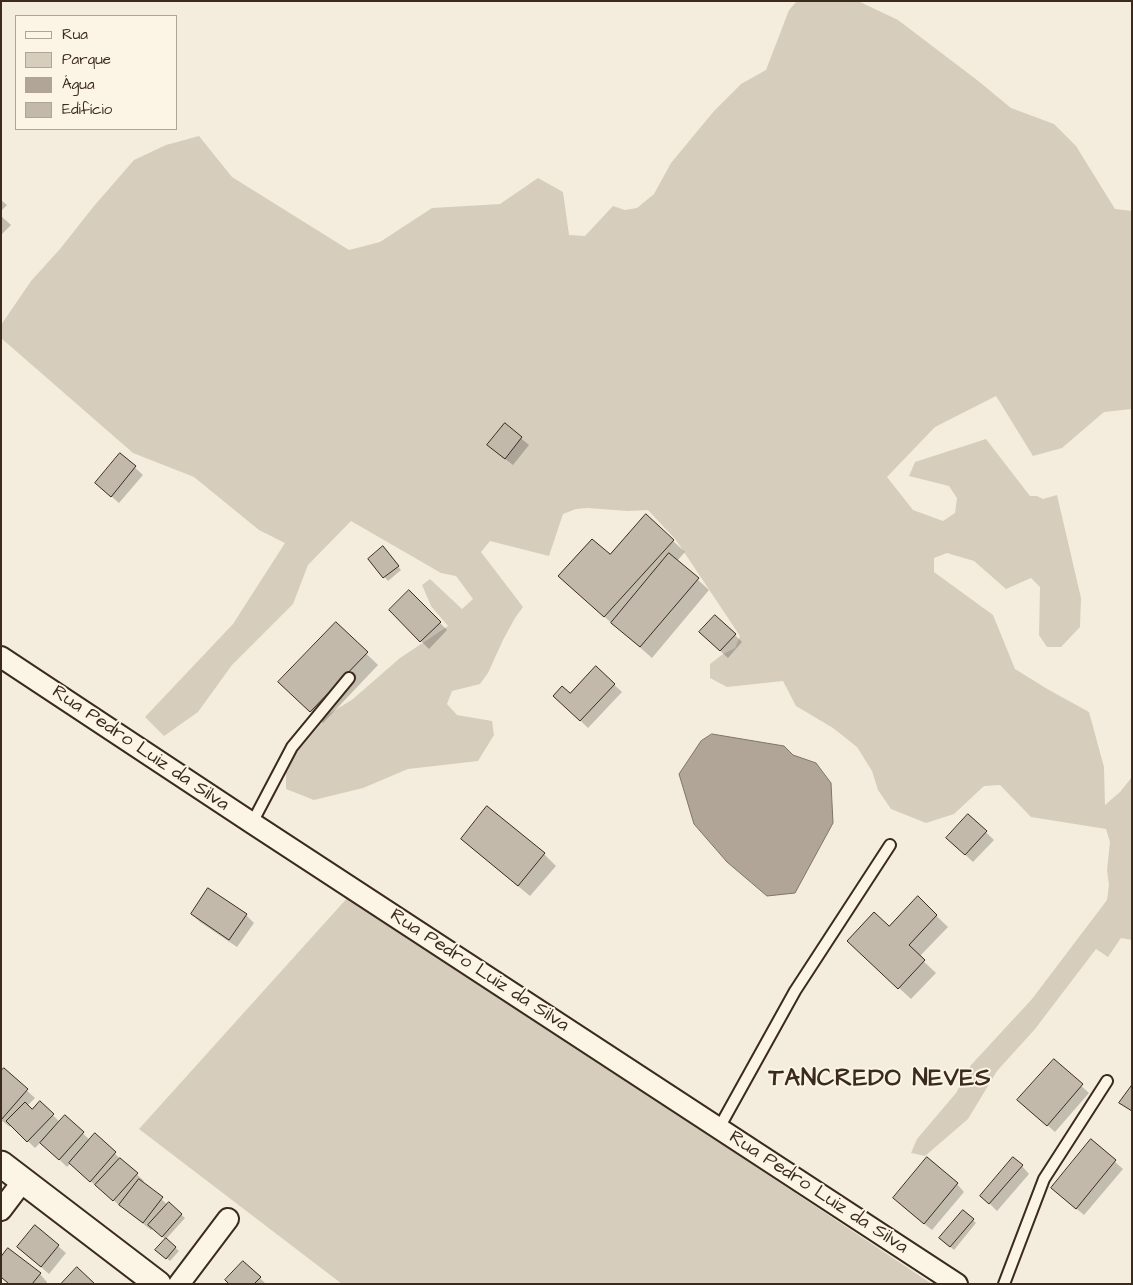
<!DOCTYPE html>
<html>
<head>
<meta charset="utf-8">
<style>
	body { margin:0 }
	#map { position:relative; width:1133px; height:1285px; overflow:hidden; background:#f4eddd; font-family:"Architects Daughter",sans-serif }
	canvas { display:block }
	.frame { position:absolute; inset:0; border:2px solid #3b2a1e; pointer-events:none }
	.legend { position:absolute; left:15px; top:15px; width:162px; height:115px; box-sizing:border-box; background:#fcf5e5; border:1px solid #afa495; margin:0; padding:6px 9px; list-style:none; font-size:15px; color:#3b2a1e }
	.legend li { display:flex; align-items:center; gap:10px; height:25px }
	.legend b { width:25px; border:1px solid #afa495 }
</style>
</head>
<body>
<div id="map">
<canvas width="1133" height="1285"></canvas>
<div class="frame"></div>
<ul class="legend">
<li><b style="height:6px;background:#fcf5e5"></b>Rua</li>
<li><b style="height:14px;background:#d6cdbd"></b>Parque</li>
<li><b style="height:14px;background:#b0a596"></b>Água</li>
<li><b style="height:14px;background:#c3b9aa"></b>Edifício</li>
</ul>
</div>
<script>
const context = document.querySelector('canvas').getContext('2d');
context.lineJoin = 'round';
function fillPath(path, color) { context.fillStyle = color; context.fill(path, 'evenodd'); }
function stroke(path, color, width, dash) { context.strokeStyle = color; context.lineWidth = width; context.lineCap = dash ? 'butt' : 'round'; context.setLineDash(dash || []); context.stroke(path); }
function label(font, color, halo, rows, align = 'center') {
  context.font = font + ' "Architects Daughter",sans-serif'; context.lineWidth = 4; context.setLineDash([]); context.textBaseline = 'middle'; context.strokeStyle = halo; context.fillStyle = color; for (const [text, x, y, turn = 0] of rows) {
    context.save(); context.translate(x, y); context.rotate((+turn || 0) * Math.PI / 180); context.textAlign = isNaN(turn) ? turn : align; if (halo) context.strokeText(text, 0, 0); context.fillText(text, 0, 0); context.restore();
  }
}
fillPath(new Path2D(`
	M797,1h61l40,19 79,60 34,28 43,16 22,22 39,63 17,2v198l-28,3 -42,36 -29,8 -37,-60 -61,31 -48,50 26,33 30,11 12,-8 2,-15 -8,-12 -40,-10 6,-14 71,-23 44,57h7l6,3 14,-4 24,103 -1,29 -19,20h-14l-8,-12 1,-48 -9,-9 -25,11 -32,-28 -27,-8 -13,5v14l59,43 22,54 34,21 40,22 15,55 1,38 15,-13 12,-15v163l-11,-2 -13,19 -12,-8 -61,80 -38,42 -29,48 -43,37 -14,-3 6,-14 39,-46 15,-28 61,-66 75,-99 2,-15 -2,-15 3,-28 -4,-13 -75,-12 -31,-32 -16,1 -30,28 -28,9 -35,-14 -13,-19 -6,-19 -15,-24 -24,-19 -37,-22 -13,-25 -56,6 -17,-9v-14l13,-10 12,-6 5,-12 -64,-96 -28,-30 -20,1 -41,-3 -11,1 -13,5 -14,42 -59,-15 -9,11 42,55 -8,11 -12,22 -15,33 -8,11 -28,7 -5,13 10,11 35,6 2,14 -16,26 -70,8 -45,19 -49,12 -28,-11v-24l43,-51 24,-15 47,-41 48,-32 -17,-20 -9,-21 8,-6 32,30 11,-10 -17,-23 -15,-3 -90,-52 -43,44 -15,39 -61,61 -34,47 -34,24 -19,-19 88,-93 52,-81 -26,-13 -65,-53 -61,-24 -132,-115v-13l30,-44 29,-32 34,-43 40,-46 32,-15 33,-9 33,41 117,73 31,-8 52,-34 68,-4 38,-26 25,14 6,43 16,1 28,-30 12,4 12,-2 17,-14 17,-31 43,-52 27,-27 25,-14 23,-60z
	M349,896l583,388h-590l-203,-155z`), '#d6cdbd');
const water = new Path2D(`
	M712,734l72,12 9,9 23,8 15,20 2,40 -38,70 -28,3 -40,-34 -33,-38 -15,-50 22,-33z`);
fillPath(water, '#b0a596');
stroke(water, '#817466', 1);
fillPath(new Path2D(`
	M1,200l6,5 -6,6z
	M1,216l10,9 -10,10z
	M505,425l24,20 -16,20 -17,-13z
	M120,454l23,21 -24,28 -15,-13z
	M646,516l39,36 -8,9 32,29 -57,68 -35,-31v1l-46,-41 39,-31z
	M386,551l15,19 -13,11 -19,-22z
	M409,592l38,38 -18,19 -39,-39z
	M336,624l42,41 -55,58 -31,-30z
	M735,635l7,7 -14,16 -20,-18z
	M596,668l26,24 -34,36 -33,-32 15,-1z
	M487,808l57,46 12,12 -26,30 -56,-46 -12,-11z
	M968,815l26,25 -21,22 -18,-17z
	M209,890l37,25 8,8 -17,24 -37,-25 -8,-8z
	M918,898l30,29 -29,30 17,16 -25,26 -51,-47 29,-24z
	M1054,1061l35,32 -34,39 -28,-25z
	M4,1070l31,28 -8,8 5,5 8,-8 20,19 5,-5 25,23 5,-5 49,46 -2,2 26,22 1,-1 16,14 -19,21 13,12 -9,10 -13,-11 9,-10 -13,-12 -2,2 -23,-18 -6,-6 -1,1 -22,-20 -1,1 -27,-25 -4,4 -26,-25 -6,6 -24,-23 -1,2 -9,-7z
	M1091,1141l32,28 -39,46 -24,-20z
	M1022,1166l7,8 -32,37 -8,-8z
	M957,1184l7,8 -32,38 -30,-24z
	M973,1220l3,3 -22,27 -10,-8z
	M58,1246l8,7 -17,21 -23,-20z
	M1,1259l39,15 7,8 -1,2h-37l-8,-7z
	M260,1278l6,6h-36z`), '#0003');
const building = new Path2D(`
	M505,423l17,14 -17,22 -18,-14z
	M120,453l16,13 -25,31 -16,-14z
	M646,514l28,26 -70,77 -46,-41 34,-37 18,15z
	M383,546l16,20 -16,12 -15,-19z
	M669,553l30,25 -59,69 -29,-24z
	M409,590l32,32 -21,20 -31,-32z
	M715,615l21,19 -16,17 -21,-19z
	M336,622l32,30 -58,60 -32,-30z
	M596,666l19,18 -35,37 -27,-25 9,-10 8,7z
	M487,806l58,47 -27,33 -57,-47z
	M968,814l19,17 -22,24 -19,-17z
	M208,888l39,26 -18,26 -38,-26z
	M918,896l19,19 -28,30 16,15 -27,29 -51,-48 27,-29 15,14z
	M1054,1059l29,25 -36,42 -30,-26z
	M4,1068l24,21 -27,31v-49z
	M1132,1085v26l-13,-8z
	M40,1101l14,13 -27,28 -21,-21 19,-19 7,7z
	M65,1115l19,17 -25,28 -19,-17z
	M95,1133l21,19 -26,30 -21,-19z
	M1091,1139l25,21 -40,49 -25,-21z
	M927,1157l31,26 -34,41 -31,-26z
	M1013,1157l10,8 -34,39 -9,-8z
	M120,1158l18,15 -25,28 -18,-16z
	M139,1179l24,18 -20,26 -24,-18z
	M169,1202l13,12 -20,23 -14,-12z
	M963,1210l11,9 -24,28 -11,-9z
	M35,1225l24,20 -18,22 -24,-20z
	M166,1238l10,9 -10,12 -11,-9z
	M8,1248l33,25 -9,11h-23l-8,-7v-20z
	M243,1261l18,16 -7,7h-25l-4,-4z
	M77,1267l18,17h-34z`);
fillPath(building, '#c3b9aa');
stroke(building, '#3b2a1e', 1);
const service = new Path2D(`
	M252,823l40,-76 57,-69
	M719,1128l76,-137 95,-146
	M1004,1284l40,-105 63,-98`);
const minor = new Path2D(`
	M1,657l251,166 705,461
	M1,1210l22,-29
	M179,1284l49,-65`);
const tertiary = new Path2D(`
	M1,1164l157,120`);
stroke(service, '#3b2a1e', 14);
stroke(minor, '#3b2a1e', 24);
stroke(tertiary, '#3b2a1e', 29);
stroke(service, '#fcf5e5', 10);
stroke(minor, '#fcf5e5', 20);
stroke(tertiary, '#fcf5e5', 25);
label('19px', '#3b2a1e', '#fcf5e5', [
	["Rua Pedro Luiz da Silva",140,749,34],
	["Rua Pedro Luiz da Silva",479,971,33],
	["Rua Pedro Luiz da Silva",818,1193,33]
]);
context.letterSpacing = '1px';
label('bold 24px', '#3b2a1e', '#fcf5e5', [
	["TANCREDO NEVES",880,1080]
]);
context.letterSpacing = '0px';
</script>
</body>
</html>
